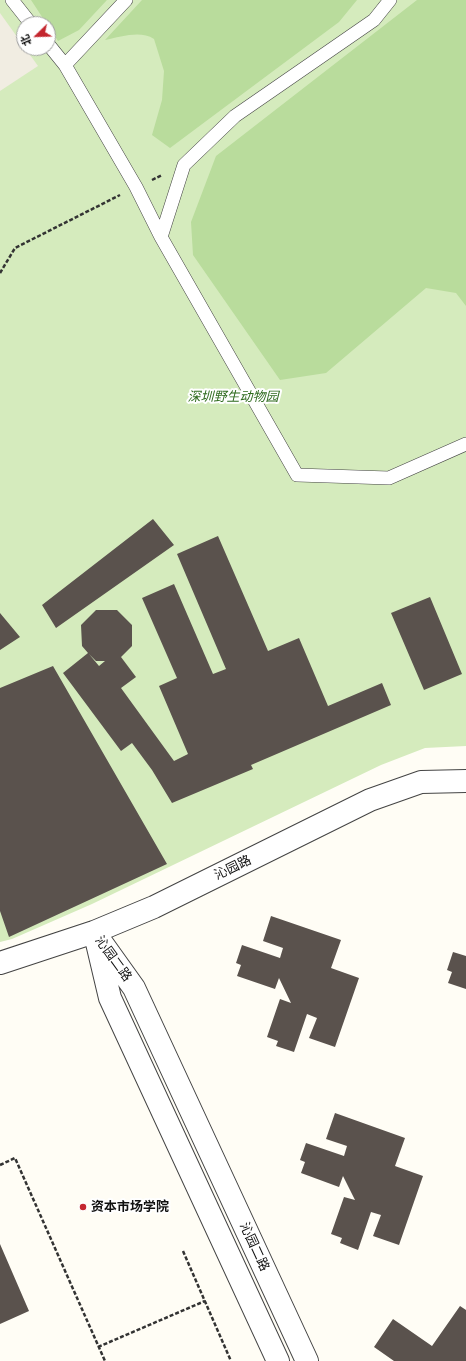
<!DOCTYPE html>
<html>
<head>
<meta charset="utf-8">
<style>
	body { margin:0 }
	#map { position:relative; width:466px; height:1361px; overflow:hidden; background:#fffdf5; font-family:"Libre Baskerville","Noto Sans SC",serif }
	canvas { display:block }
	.north { position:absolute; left:16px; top:16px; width:40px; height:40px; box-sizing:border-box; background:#fff; border:1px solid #a0a0a0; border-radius:50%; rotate:247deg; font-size:11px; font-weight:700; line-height:16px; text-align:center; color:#111 }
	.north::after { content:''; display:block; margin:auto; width:14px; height:18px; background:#c4262e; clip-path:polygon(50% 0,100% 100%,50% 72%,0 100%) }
</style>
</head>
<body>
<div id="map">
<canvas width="466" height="1361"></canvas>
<div class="north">北</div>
</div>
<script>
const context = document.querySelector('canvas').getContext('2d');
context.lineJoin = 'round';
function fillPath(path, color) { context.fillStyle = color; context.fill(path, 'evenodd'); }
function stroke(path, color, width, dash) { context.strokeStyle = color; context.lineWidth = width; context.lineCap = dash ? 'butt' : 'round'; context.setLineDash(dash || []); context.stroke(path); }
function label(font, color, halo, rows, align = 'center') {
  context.font = font + ' "Libre Baskerville","Noto Sans SC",serif'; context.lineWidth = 4; context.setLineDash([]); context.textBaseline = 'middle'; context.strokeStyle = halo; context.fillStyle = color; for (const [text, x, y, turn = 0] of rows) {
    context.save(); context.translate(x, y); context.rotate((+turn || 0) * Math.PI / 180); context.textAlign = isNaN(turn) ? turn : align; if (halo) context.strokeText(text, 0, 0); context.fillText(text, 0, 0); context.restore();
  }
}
fillPath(new Path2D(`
	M0,0h466v746l-41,2 -44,17 -289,139 -80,35 -12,3zM24,24h24v24h-24z`), '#d5ebbd');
fillPath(new Path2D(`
	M31,0h76l-28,30 -21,11z
	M142,0h215l-18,22 -169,126 -18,-13 10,-35 2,-29 -10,-32c-14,-9 -33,-2 -49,1z
	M417,0h49v306l-10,-13 -30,-5 -100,85 -46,7 -87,-125 -2,-33 25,-66z`), '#b9dc9c');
fillPath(new Path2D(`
	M0,13l38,53 -38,25z`), '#f1ede2');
fillPath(new Path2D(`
	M153,519l21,26 -118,83 -14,-23z
	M218,536l50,115 31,-13 29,68 54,-23 9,22 -140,60 2,4 -81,34 -20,-33 -20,-27 -11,8 -58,-78 25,-20 -6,-7 -1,-21 15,-15h21l15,15v21l-11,11 15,20 -15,11 53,73 14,-7 -29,-68 18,-8 -35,-80 32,-14 39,90 13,-5 -49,-115zM89,654l7,7h9l-6,5z
	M430,597l32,77 -38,16 -33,-77z
	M0,613l20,24 -20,13z
	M53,666l114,198 -158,73 -9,-26v-223z
	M271,916l70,24 -10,28 28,10 -24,69 -26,-9 8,-20 -10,-4 -13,38 -18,-6 2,-5 -11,-4 13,-38 11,4 -12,-25 -4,11 -38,-13 4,-11 -5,-2 6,-18 38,13 3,-10 -20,-7z
	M453,952l13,4v33l-18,-6 4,-11 -5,-2z
	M335,1113l70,25 -10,28 28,10 -24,69 -26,-9 8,-21 -10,-3 -13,38 -18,-7 2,-5 -11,-4 13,-37 11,3 -12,-24 -4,11 -38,-14 4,-11 -5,-2 6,-17 38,13 3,-10 -21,-7z
	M0,1244l29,67 -29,13z
	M460,1306l6,4v51h-72l-20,-14 19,-28 39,27z`), '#5a524d');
const service = new Path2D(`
	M12,0l19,24
	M390,0l-16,20 -139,96 -51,49 -23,72 136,238 92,3 77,-34
	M48,44l17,21 71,122 25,50
	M65,65l61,-65`);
const tertiary = new Path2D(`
	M94,932l40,56 173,373
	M97,943l13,55 168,363
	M0,963l94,-31 60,-25 216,-107 51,-18 45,-1`);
stroke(service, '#444', 14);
stroke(tertiary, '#444', 24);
stroke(new Path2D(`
	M152,180l10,-5
	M0,273l15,-25 105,-53
	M0,1165l15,-7 90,203
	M183,1251l48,110
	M98,1347l107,-46`), '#333', 2.5, [4, 2]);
stroke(service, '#fff', 13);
stroke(tertiary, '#fff', 22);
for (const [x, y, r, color] of [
	[83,1207,4,"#c4262e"]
]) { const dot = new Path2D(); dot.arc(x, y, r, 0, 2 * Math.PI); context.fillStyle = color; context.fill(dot); stroke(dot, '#fff', 1.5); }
label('italic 13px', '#2f6b1f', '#fff', [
	["深圳野生动物园",233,397]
]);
label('13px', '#111', '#fff', [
	["沁园路",233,868,-26],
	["沁园二路",113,959,54],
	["沁园二路",254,1247,65]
]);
label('bold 13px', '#111', '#fff', [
	["资本市场学院",91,1207]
], 'left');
</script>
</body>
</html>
